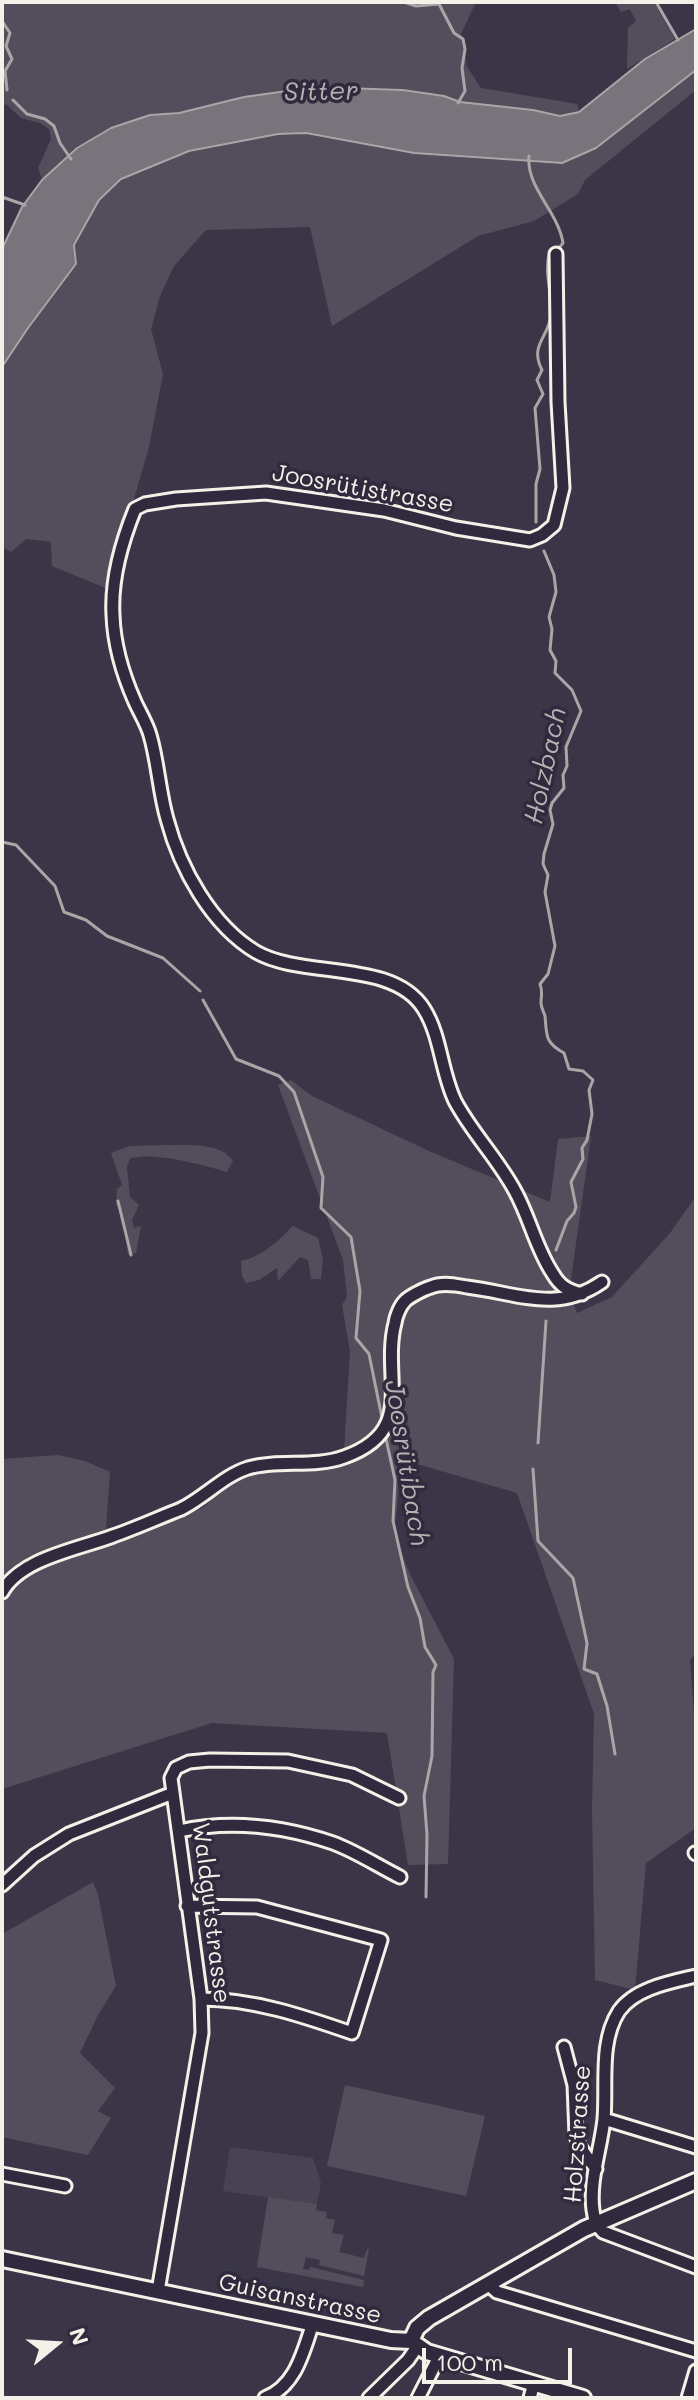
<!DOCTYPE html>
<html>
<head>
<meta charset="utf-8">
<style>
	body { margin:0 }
	#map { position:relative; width:698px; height:2400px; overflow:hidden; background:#3b3647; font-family:Mali,sans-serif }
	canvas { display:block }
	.frame { position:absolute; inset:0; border:4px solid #f4f1e8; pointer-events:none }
	.north { position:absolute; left:16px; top:2304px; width:80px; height:80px; -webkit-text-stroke:6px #2f2a3d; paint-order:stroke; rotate:72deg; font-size:22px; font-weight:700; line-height:32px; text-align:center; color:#f4f1e8 }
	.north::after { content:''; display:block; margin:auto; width:28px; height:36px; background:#f4f1e8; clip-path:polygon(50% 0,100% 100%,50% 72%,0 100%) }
	.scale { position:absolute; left:422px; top:2348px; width:150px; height:36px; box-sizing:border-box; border:4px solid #f4f1e8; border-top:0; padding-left:10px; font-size:24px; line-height:28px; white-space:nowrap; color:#f4f1e8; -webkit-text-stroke:6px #2f2a3d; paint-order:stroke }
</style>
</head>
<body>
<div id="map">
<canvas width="698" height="2400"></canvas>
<div class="frame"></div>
<div class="north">N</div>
<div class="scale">100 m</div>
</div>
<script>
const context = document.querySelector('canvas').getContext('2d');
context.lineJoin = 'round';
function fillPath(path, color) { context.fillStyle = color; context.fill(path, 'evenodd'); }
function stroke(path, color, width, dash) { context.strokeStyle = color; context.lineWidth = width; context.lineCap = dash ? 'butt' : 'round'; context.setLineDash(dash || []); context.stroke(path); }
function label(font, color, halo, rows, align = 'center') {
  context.font = font + ' Mali,sans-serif'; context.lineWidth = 7; context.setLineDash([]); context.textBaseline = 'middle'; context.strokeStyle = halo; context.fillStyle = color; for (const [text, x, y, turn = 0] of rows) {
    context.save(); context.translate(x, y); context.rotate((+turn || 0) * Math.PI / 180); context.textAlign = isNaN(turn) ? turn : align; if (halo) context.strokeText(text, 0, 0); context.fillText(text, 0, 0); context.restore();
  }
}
fillPath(new Path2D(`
	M230,2147l83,11 8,25 -4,21 -94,-13z`), '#484352');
fillPath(new Path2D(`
	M2,2h474l-15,32 6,33 14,21 96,16 2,7 -19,4 -27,-6 -73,-7 -16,-7 -41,-6 -87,-3 -72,11 -66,15 -29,3 -38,12 -35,20 -34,32 -4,-11 13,-29 -2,-10 -9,-6 -19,-5 -15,-14 -4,3z
	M615,2h39l21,37 -48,30 1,-41 8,-7 -6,-12 -9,3z
	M696,71v19l-111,90 -7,14 -44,27 -56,15 -146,90 -22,-99 -104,3 -32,36 -14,30 -9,33 12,45 -14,73 -41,142 -56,-23 -1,-24 -25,-3 -15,13 -9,-5v-178l27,-41 48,-63 -2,-19 25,-46 22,-20 12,-6 55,-22 89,-17 27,-1 109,20 148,10 34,-15z
	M291,1080l21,16 117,55 121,51 8,-63 33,-3 -22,158 8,19 35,-16 58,-64 26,-37v457l-6,7 4,54 2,2v112l-50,35 -11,127 -40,-10 -3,-171 2,-95 -77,-221 -100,-29 -11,-2 -5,5 -7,68 16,39 44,85 -6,205 -40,1 -21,-132 -175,-10 -210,66v-191l7,-14 29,-19 72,-26 28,-4 66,-28 12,-12 27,-17 31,-10 60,-3 18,-3 -8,-11 6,-100 -8,-46 5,-8 -4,-37 -65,-175z
	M163,1145c22,1 57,-4 70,16l-6,11c-26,-8 -72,-20 -97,-14l-3,9 3,30 9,8 -7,15 2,8 7,-2 -5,27 -8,2 -6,-42 -6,-8 1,-16 5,-4 -11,-32 19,-7z
	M293,1226l25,12 5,21 -2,20h-10l-3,-19 -8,-3 -22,24 -1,-13 -18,12 -13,3 -4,-7 -1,-15c21,-4 38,-21 52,-35z
	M58,1455l27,6 25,11 -4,56 3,9 -45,10 -62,36v-124z
	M93,1882l5,13 18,91 -18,29 -18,38 35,35 -17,23 13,7 -23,37 -86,-18v-203z
	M345,2085l140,31 -19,80 -139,-30z
	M268,2197l49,7 -1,6 11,2 -1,6 9,2 -3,13 12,2 -5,17 25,6 3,-9h2l-5,27 -45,-11 1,-5 -14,-3 -3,12 6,1 1,-3 54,13 -1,7 -106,-20z`), '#534e5c');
const water = new Path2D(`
	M696,29v41l-100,78 -34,15 -148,-10 -108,-20 -28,1 -89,17 -68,28 -22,21 -25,45 2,19 -48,64 -26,39v-118l20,-42 20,-27 35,-32 34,-20 39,-13 29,-2 65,-16 72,-10 87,3 41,6 16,6 73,8 27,6 19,-4 66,-53z`);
fillPath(water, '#78747b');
stroke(water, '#aaa6a7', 2);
stroke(new Path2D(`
	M404,2l12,4 23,-2 15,29 9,6 2,10 -3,19 3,23 -7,12
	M656,2l22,38
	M2,21l8,12 -4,13 6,13 -7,12 2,19
	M13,100l14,14 18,5 9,7 6,17 11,16
	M529,156c-3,32 29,55 34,87l-4,5 -9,3c-7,22 3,42 1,64 -2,22 -22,30 -9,55l-5,10 6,14 -8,14 5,61 -4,15v38
	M2,197l23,8
	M544,551l10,24 2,17 -7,25 3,12 -2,21 6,11 -1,12 17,17 9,21 -15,36 1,19 -4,9 1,13 -12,15 -2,7 3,14 -9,30 -1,10 5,11 -3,17 10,54 -7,28 -8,10c3,8 1,11 1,19 0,5 3,9 4,13 2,19 -1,26 19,37l5,16 14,2 10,9 -4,10 3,24 -5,26 -5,8 1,11 -12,23 5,25 -2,6 -7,8 -11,29
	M2,842l14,3 39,41 9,26 22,8 21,16 56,22 37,33
	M203,1000l33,59 43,17 15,16 29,85 -2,31 30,29 9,54 -4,47 13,16 14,69
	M118,1201l13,54
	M385,1434l10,46 -2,41 15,66 12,31 5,29 11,18 -3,7 -1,84 -8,40 3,39 -1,62
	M538,1443l8,-122
	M533,1469l5,72 35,37 14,65 -3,26 13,5 10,32 8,48`), '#aaa6a7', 3);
const minor = new Path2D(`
	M556,254l2,148 5,86 -9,37 -12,10 -12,5 -74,-12 -72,-18 -118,-17 -90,6 -31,5 -10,5c-13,32 -24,71 -22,106 1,30 10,60 22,87 5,11 12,22 15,33 8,27 9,56 17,84 13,49 44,106 89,133 47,27 137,7 168,57 17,27 17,63 31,92 17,32 43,58 60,90 15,27 21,58 38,83 7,12 15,17 29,20
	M2,1592c19,-34 77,-43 111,-56 23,-8 45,-18 68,-27 23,-11 42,-33 67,-41 31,-9 66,0 96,-11 74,-26 37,-79 51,-134 1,-7 5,-17 10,-22 5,-5 19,-12 26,-14 11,-5 26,-2 36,0 50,6 89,27 135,-5
	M179,1831c50,-11 104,-5 154,12 22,8 45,23 67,34
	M695,1853l1,1
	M2,1885l32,-29 35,-22 104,-41
	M187,1906l70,1 124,33 -29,93c-49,-17 -99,-34 -151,-34
	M696,1976c-25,6 -61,12 -77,35 -20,31 -12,73 -15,108 -3,29 -15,62 -11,91 1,9 3,16 10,22l93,35
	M564,2047l10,38 2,50 3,11 17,23
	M604,2119l92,28
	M2,2174l63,12
	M489,2285l8,7 199,59
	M158,2291l44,-258 -1,-34 -30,-221 5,-10 13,-6 21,-2 78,1 64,14 47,23
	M265,2398c31,-12 38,-46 48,-75
	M369,2398l39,-38 9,-13
	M418,2398l22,-43
	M530,2398l4,-15
	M688,2398l8,-27`);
const tertiary = new Path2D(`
	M2,2259l389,81 20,1 16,11 156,46
	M411,2341l6,-13 12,-10 155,-89 112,-48`);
stroke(minor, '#f4f1e8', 17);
stroke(tertiary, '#f4f1e8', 20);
stroke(minor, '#2f2a3d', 11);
stroke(tertiary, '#2f2a3d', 14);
label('24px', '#f4f1e8', '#2f2a3d', [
	["Joosrütistrasse",363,489,10],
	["Waldgutstrasse",211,1913,83],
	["Holzstrasse",578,2134,-86],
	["Guisanstrasse",300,2299,12]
]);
label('italic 26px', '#b6b2b2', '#2f2a3d', [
	["Sitter",321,92,-1],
	["Holzbach",546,766,-78],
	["Joosrütibach",406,1463,81]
]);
</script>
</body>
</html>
